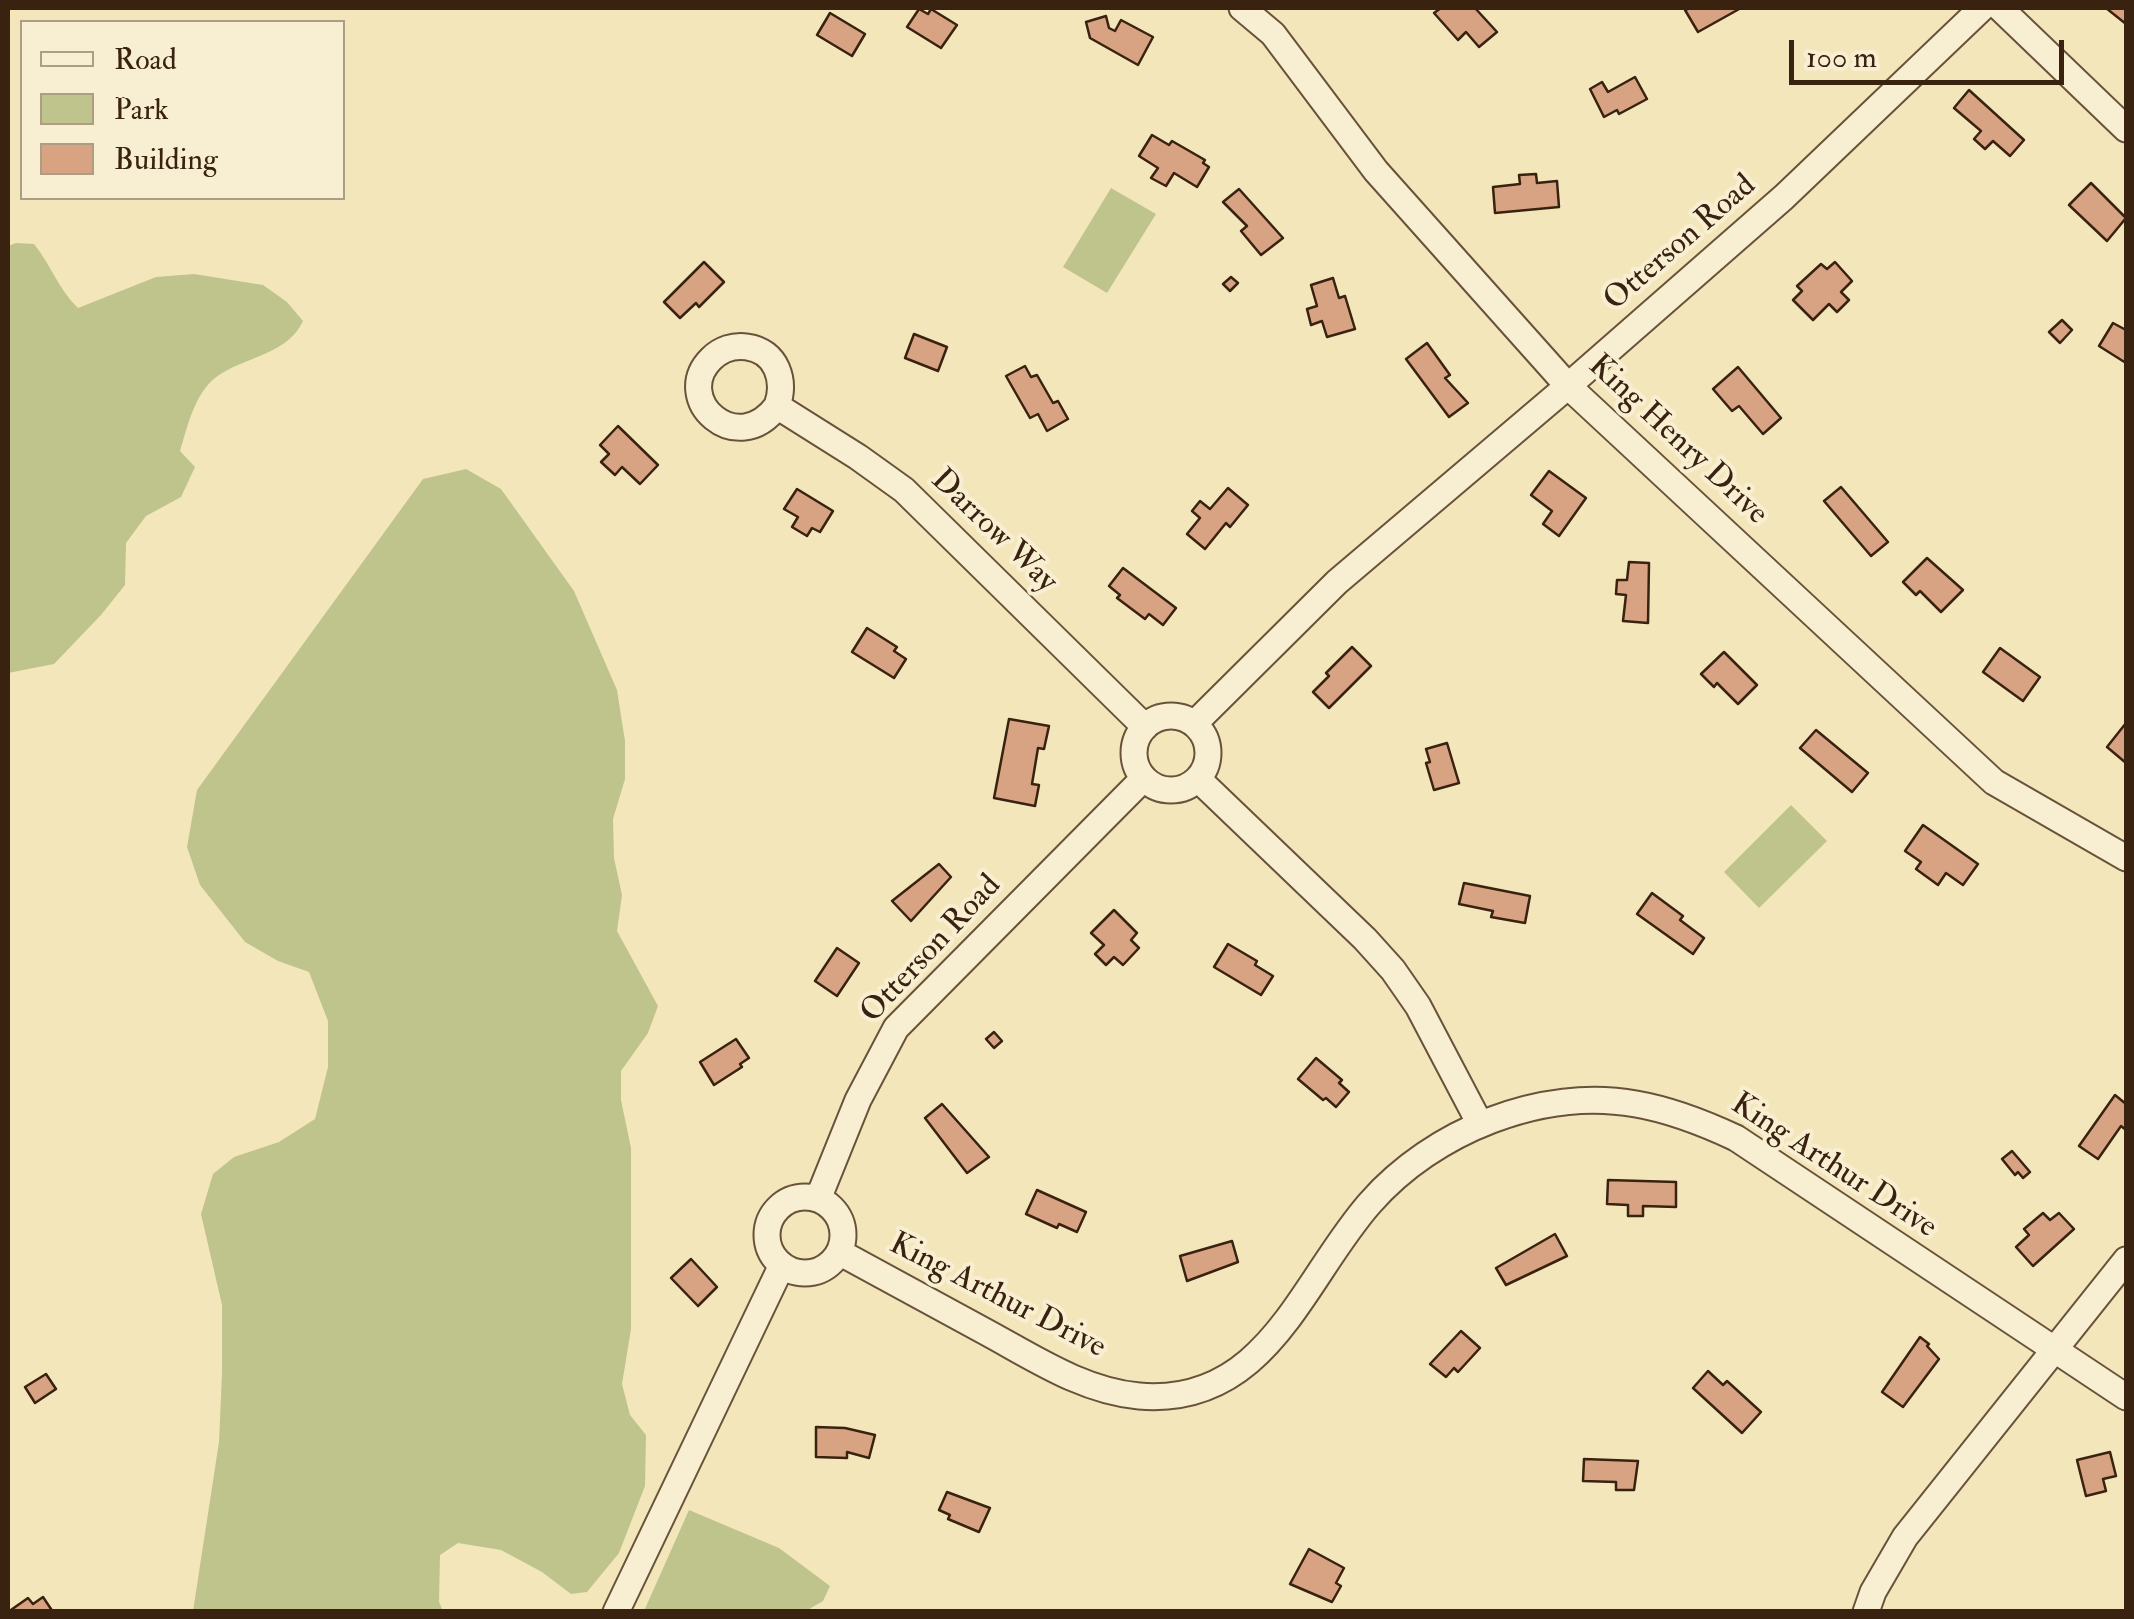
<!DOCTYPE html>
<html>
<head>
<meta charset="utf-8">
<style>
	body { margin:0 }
	#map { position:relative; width:2134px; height:1619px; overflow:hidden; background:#f4e6bb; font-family:"IM FELL Double Pica",serif }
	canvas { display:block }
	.frame { position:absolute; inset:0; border:10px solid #39220f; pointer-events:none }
	.legend { position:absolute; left:20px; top:20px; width:325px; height:180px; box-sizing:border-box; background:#f8efd3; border:2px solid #ac9d85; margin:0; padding:12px 18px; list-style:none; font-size:30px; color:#39220f }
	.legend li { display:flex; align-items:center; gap:20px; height:50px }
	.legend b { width:50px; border:2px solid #ac9d85 }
	.scale { position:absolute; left:1789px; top:40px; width:275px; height:45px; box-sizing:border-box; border:5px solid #39220f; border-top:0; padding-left:12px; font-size:30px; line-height:35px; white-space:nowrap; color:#39220f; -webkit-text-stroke:8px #f8efd3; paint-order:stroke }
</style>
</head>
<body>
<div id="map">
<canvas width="2134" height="1619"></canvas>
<div class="frame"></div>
<ul class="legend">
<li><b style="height:12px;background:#f8efd3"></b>Road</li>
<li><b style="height:28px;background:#bfc48d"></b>Park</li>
<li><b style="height:28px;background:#d8a382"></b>Building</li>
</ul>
<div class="scale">100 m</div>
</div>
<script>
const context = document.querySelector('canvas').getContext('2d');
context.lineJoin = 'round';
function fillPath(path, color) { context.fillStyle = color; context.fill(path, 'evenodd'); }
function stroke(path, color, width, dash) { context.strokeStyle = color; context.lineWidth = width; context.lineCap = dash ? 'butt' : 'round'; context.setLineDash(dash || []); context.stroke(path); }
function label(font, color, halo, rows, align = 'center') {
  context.font = font + ' "IM FELL Double Pica",serif'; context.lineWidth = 8; context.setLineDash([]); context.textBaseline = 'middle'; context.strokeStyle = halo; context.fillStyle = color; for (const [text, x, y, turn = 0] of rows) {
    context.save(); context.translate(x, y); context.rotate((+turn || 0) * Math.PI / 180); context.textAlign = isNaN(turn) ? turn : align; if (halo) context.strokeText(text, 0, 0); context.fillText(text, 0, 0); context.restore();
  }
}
fillPath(new Path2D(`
	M1111,188l45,26 -49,79 -44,-26z
	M16,243l18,1c17,21 25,46 44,64l78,-31 38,-3 69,11 24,17 16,19c-15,33 -55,35 -84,54 -24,16 -31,50 -39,76l15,16 -14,30 -35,19 -20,27 -1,42 -24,30 -47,49 -46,9v-427z
	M466,469l35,20 73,102 43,99 8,51v38l-12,40 1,39 8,37 -5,36 41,75 -10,27 -27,38v29l10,48v181l-9,55 8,31 16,20 -1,51 -26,67 -32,39 -16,2 -29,-22 -41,-22 -43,-7 -18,12 -1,47 4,9h-250l26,-169 3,-69v-68l-21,-91 12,-40 21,-17 45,-15 36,-23 13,-52v-46l-19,-49 -31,-11 -33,-19 -45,-57 -13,-38 10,-57 226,-311z
	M1791,805l36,36 -68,67 -35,-36z
	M689,1510l90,38 51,38 -7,15 -17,10h-162z`), '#bfc48d');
const building = new Path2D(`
	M1441,8h34l22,24 -18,15 -13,-15 -8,8 -24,-27z
	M1690,8h51l-43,24 -13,-22z
	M2106,8h20v16z
	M919,9l9,5 3,-5 26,16 -16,23 -34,-21z
	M830,13l35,21 -13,22 -35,-21z
	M1106,16l3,12 6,3 6,-11 32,17 -15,28 -48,-27 -4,-16z
	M1635,77l12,22 -28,15 -2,-4 -13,7 -14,-28 12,-7 6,10z
	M1969,90l55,50 -14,16 -17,-15 -8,8 -11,-10 7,-8 -27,-23z
	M1152,135l17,10 3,-4 33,19 -2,3 6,4 -12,20 -23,-14 -8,13 -15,-8 7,-10 -19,-12z
	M1536,174l1,9 20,-2 2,26 -64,6 -2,-26 27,-3 -1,-9z
	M2091,183l35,35 -19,23 -38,-36z
	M1239,189l44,49 -22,17 -20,-24 6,-5 -24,-24z
	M704,262l20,20 -25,25 -3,-4 -16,15 -16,-16z
	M1835,262l17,19 -11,11 8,8 -12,12 -8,-8 -16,16 -20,-20 9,-9 -5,-5 24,-22 6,5z
	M1231,277l7,6 -8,8 -7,-7z
	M1333,278l6,20 6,-2 10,33 -28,8 -5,-16 -11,4 -4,-16 10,-3 -6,-21z
	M2062,320l10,10 -12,13 -11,-11z
	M2113,323l13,7v33l-27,-17z
	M914,334l33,13 -9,24 -33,-13z
	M1427,343l23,32 -5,3 23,25 -19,14 -43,-58z
	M1025,366l6,11 6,-2 16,28 5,-2 10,18 -21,12 -9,-17 -8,4 -24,-42z
	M1738,367l43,51 -18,16 -24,-28 -7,5 -19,-22z
	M618,426l40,39 -18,19 -18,-17 -7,8 -14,-13 8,-8 -9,-9z
	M1549,471l37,27 -27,38 -16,-12 9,-13 -21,-16z
	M1841,487l47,55 -17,14 -47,-55z
	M1228,488l20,17 -18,22 -4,-4 -21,26 -18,-15 13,-16 -8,-7 8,-10 10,8z
	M797,489l36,22 -13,21 -8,-4 -5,8 -15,-9 6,-10 -14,-8z
	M1927,558l36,32 -22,22 -21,-21 -4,4 -13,-13z
	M1629,562l20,1 -1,60 -25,-2 3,-26 -10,-1 1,-14h10z
	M1123,568l53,40 -13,17 -14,-11 -4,5 -28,-21 3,-3 -11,-9z
	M867,628l30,19 -3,4 12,8 -12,19 -42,-26z
	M1352,647l19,19 -42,42 -16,-16 16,-16 -3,-3z
	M2000,648l40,29 -17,24 -40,-29z
	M1724,652l33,33 -19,19 -21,-21 -3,4 -13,-13z
	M1009,719l40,7 -5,23 -6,-1 -6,36 7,1 -4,21 -41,-8z
	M2126,723v40l-19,-16z
	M1816,730l52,43 -16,19 -52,-44z
	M1447,743l12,40 -25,7 -8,-27 4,-1 -4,-13z
	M1923,825l55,39 -15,21 -17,-12 -8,12 -22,-16 5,-7 -16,-11z
	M939,864l12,13 -40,44 -19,-20z
	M1464,883l66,13 -5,27 -34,-6 2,-6 -34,-7z
	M1652,893l31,23 -3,4 24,18 -11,16 -56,-40z
	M1114,910l23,23 -6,7 8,8 -16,17 -9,-8 -8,8 -11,-11 9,-9 -13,-12z
	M1228,944l29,17 -2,4 18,11 -12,19 -47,-28z
	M837,948l22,15 -22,33 -22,-15z
	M994,1032l8,9 -8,7 -8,-9z
	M736,1039l13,19 -9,6 2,3 -28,18 -14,-23z
	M1316,1058l26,22 -3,3 10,9 -13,15 -10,-9 -3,2 -25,-21z
	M2115,1095l11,9v26l-5,-4 -23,33 -19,-13z
	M942,1104l47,53 -22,16 -42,-55z
	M2012,1151l18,21 -7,6 -5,-6 -3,3 -13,-16z
	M1608,1180l68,2v25l-33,-1v10h-15v-11l-21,-1z
	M1037,1190l49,22 -9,20 -18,-8 -2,4 -31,-14z
	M2043,1213l7,7 9,-7 15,16 -41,37 -17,-19 13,-12 -5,-6z
	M1555,1234l12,22 -61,29 -10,-17z
	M1232,1241l6,21 -51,19 -7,-25z
	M691,1259l26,28 -19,19 -27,-28z
	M1461,1331l19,17 -22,24 -4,-4 -8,9 -16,-13z
	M1920,1337l9,7 -2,2 12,13 -36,48 -21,-15z
	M1708,1371l15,14 4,-4 34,31 -19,21 -49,-45z
	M46,1374l10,15 -21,14 -10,-16z
	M816,1427l29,1 30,7 -6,23 -22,-6v6l-31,-1z
	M2110,1452l6,24 -13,3 3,12 -20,5 -9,-36z
	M1584,1459l54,2 -4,29h-18v-8l-33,-1z
	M947,1492l43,16 -11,24 -31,-13 2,-4 -11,-5z
	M1309,1549l35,19 -8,15 5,3 -9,16 -42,-18z
	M43,1597l10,15h-45l20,-14 5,6z`);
fillPath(building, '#d8a382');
stroke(building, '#39220f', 2.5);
const minor = new Path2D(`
	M1242,8l31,26 103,137 192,215 426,396 132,76
	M2000,8l126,121
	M777,406c-40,54 -106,-7 -66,-47 10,-10 23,-14 36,-12 30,4 39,34 30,59l81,51 46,33 241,237
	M1134 753a37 37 0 1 1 74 0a37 37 0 1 1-74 0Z
	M1194,724l143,-142 231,-196 216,-189 198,-189
	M1198,779l167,160 28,31 25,36 62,118
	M767 1235a38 38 0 1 1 76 0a38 38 0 1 1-76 0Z
	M818,1199l40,-99 38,-72 248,-250
	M839,1252c49,27 98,53 147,80 48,26 97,59 153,64 128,11 163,-116 231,-193 63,-72 172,-116 266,-99 35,6 68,19 100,34l390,259
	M616,1612l166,-347
	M1866,1612l7,-20 32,-55 221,-277`);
stroke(minor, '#68533a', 29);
stroke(minor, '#f8efd3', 25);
label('32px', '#39220f', '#f8efd3', [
	["Otterson Road",1681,244,-41],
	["King Henry Drive",1677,441,43],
	["Darrow Way",993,532,44],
	["Otterson Road",932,950,-47],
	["King Arthur Drive",1833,1167,33],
	["King Arthur Drive",997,1297,27]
]);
</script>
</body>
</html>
